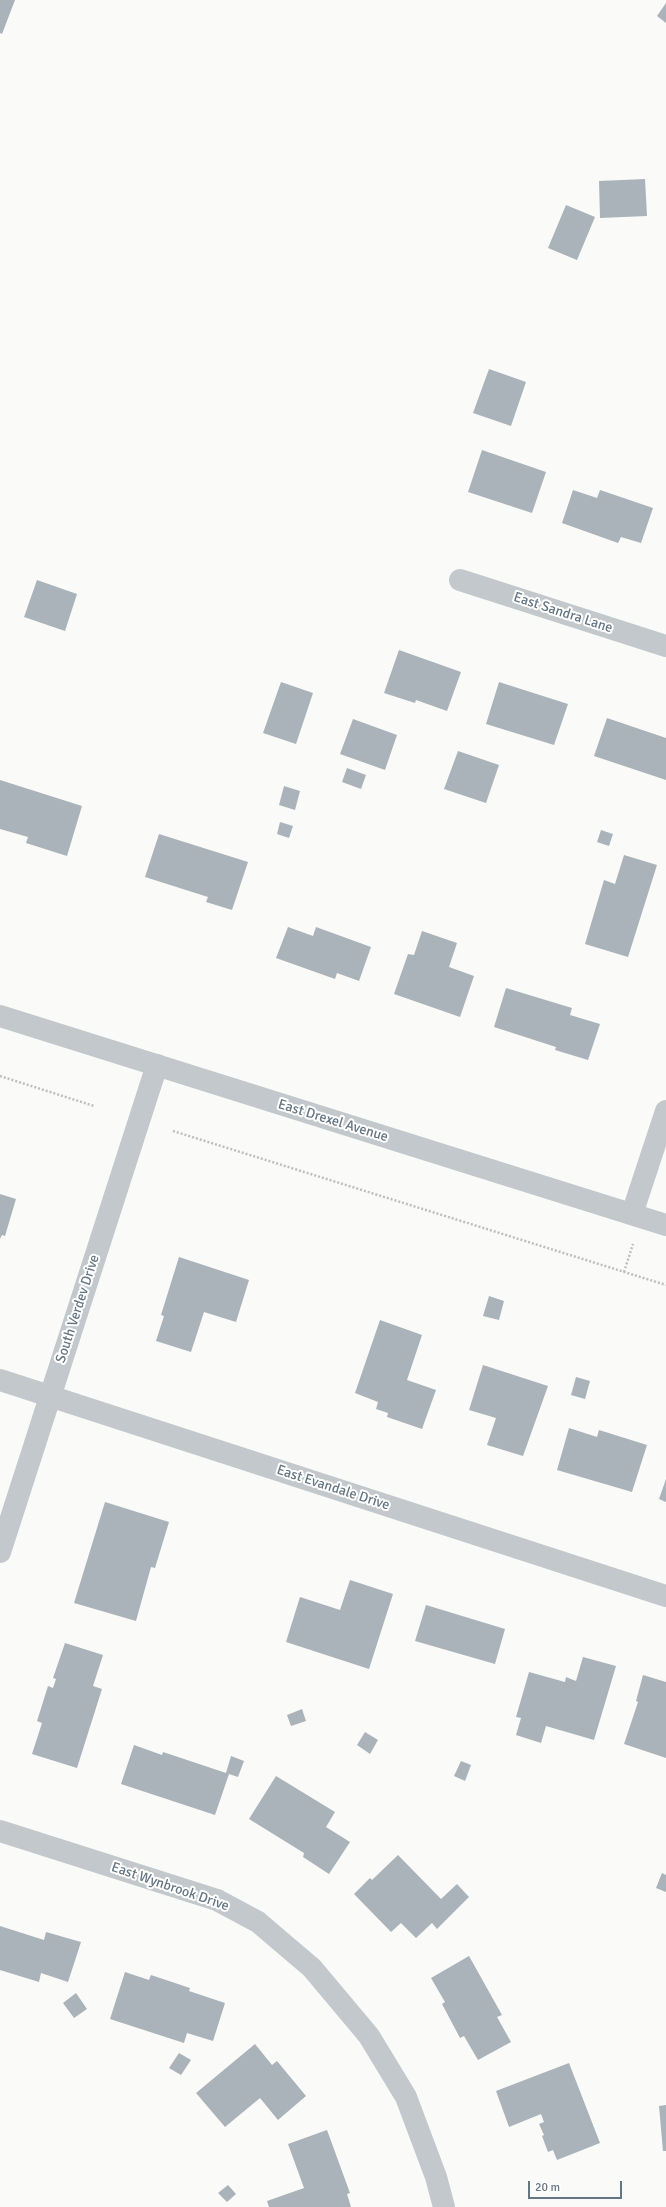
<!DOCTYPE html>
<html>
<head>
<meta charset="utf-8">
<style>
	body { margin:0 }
	#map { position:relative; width:666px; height:2207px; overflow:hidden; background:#fafaf8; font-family:Signika,sans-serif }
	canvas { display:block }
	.scale { position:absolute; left:528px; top:2181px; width:94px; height:18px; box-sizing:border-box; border:2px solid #657683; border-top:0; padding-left:5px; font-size:12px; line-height:14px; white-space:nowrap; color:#657683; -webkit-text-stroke:3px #fff; paint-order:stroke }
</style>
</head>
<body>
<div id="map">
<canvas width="666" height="2207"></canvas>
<div class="scale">20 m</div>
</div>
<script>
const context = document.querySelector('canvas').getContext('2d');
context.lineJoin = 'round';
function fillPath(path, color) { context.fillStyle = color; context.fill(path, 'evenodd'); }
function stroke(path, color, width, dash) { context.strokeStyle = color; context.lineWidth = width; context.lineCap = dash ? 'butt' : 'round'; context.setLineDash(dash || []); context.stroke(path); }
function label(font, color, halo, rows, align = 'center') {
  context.font = font + ' Signika,sans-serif'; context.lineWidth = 4; context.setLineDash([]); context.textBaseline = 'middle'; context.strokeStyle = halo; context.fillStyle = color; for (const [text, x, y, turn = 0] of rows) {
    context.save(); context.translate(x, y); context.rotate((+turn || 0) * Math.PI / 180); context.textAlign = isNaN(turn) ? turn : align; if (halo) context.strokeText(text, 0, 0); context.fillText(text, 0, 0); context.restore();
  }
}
fillPath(new Path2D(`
	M0,0h15l-13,34 -2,-1z
	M666,3v20l-9,-7z
	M645,179l2,37 -47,2 -1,-37z
	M566,205l29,12 -18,43 -29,-12z
	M489,369l37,13 -15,44 -38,-13z
	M482,450l64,22 -14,41 -64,-21z
	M573,490l24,8 3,-8 53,18 -12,35 -20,-6 -3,6 -56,-20z
	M37,580l40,14 -12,37 -41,-14z
	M399,650l62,22 -14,39 -31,-11 -1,3 -31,-10z
	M281,682l32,11 -17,51 -33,-11z
	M499,682l69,22 -14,41 -68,-21z
	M607,718l59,20v42l-72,-24z
	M353,719l44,16 -12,35 -45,-16z
	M458,751l41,14 -13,38 -42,-14z
	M347,768l19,7 -5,14 -19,-7z
	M0,780l82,26 -15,50 -41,-13 2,-6 -28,-8z
	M284,786l16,5 -5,19 -16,-5z
	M280,822l13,4 -4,12 -12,-4z
	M601,830l12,4 -4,12 -12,-4z
	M159,834l89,28 -16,48 -26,-8 2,-5 -63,-20z
	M624,855l33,10 -29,92 -43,-13 19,-64 11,4z
	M288,927l25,9 3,-9 55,20 -12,34 -22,-8 -2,6 -59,-21z
	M422,931l35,12 -8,24 25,9 -14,41 -66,-23 14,-40 6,1z
	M506,988l66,20 -2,7 30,9 -12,36 -33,-10 1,-3 -62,-20z
	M0,1194l16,5 -11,37 -3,-1 -2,4z
	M179,1257l70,23 -13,42 -32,-10 -13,40 -35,-11 8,-25 -3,-1z
	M489,1296l15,5 -5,19 -16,-4z
	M380,1320l42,15 -15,45 29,10 -14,39 -35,-12 1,-4 -12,-4 2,-7 -23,-9z
	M483,1365l65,21 -25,70 -36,-11 9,-27 -27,-8z
	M576,1377l14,4 -5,18 -14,-4z
	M569,1428l28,9 2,-7 48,15 -15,47 -75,-22z
	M666,1479v23l-7,-3z
	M105,1502l64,20 -14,46 -4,-1 -15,54 -62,-18z
	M350,1580l43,14 -24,75 -83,-27 14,-45 40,13z
	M426,1605l79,24 -10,35 -80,-23z
	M65,1643l38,12 -10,31 9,3 -25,79 -45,-14 10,-31 -5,-2 11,-35 5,2 3,-9 -3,-1z
	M583,1657l33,9 -22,74 -48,-14 -5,17 -25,-8 5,-17 -5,-1 13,-45 36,10 1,-5 10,4z
	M643,1675l23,7v76l-42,-14 14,-42 -2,-1z
	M302,1709l4,12 -15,5 -4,-11z
	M365,1732l13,8 -8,14 -13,-9z
	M134,1745l28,10 1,-3 63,21 5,-17 13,5 -6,16 -9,-3 -14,41 -94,-31z
	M461,1761l10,4 -6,16 -11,-5z
	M276,1776l59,36 -9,15 24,15 -21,32 -26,-17 1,-4 -55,-34z
	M398,1855l43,44 16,-15 12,13 -32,32 -5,-6 -16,15 -15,-15 -10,9 -37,-38 16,-16 2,2z
	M662,1873l4,2v17l-10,-4z
	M0,1926l44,14 2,-8 35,10 -13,40 -27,-9 -2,9 -39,-12z
	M469,1956l33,59 -5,2 14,25 -33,18 -14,-24 -4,2 -18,-34 3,-2 -14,-24z
	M125,1972l24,8 2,-5 39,13 -1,3 36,12 -12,38 -26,-8 -3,10 -74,-24z
	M76,1993l11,16 -13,9 -11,-15z
	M255,2044l17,21 5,-4 29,35 -28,24 -18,-22 -35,29 -29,-34z
	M179,2053l12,7 -10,15 -12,-7z
	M569,2063l31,80 -43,17 -4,-10 -5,2 -6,-16 2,-1 -5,-11 5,-2 -3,-8 -32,13 -13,-36z
	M666,2105v46h-3l-4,-45z
	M327,2130l23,63 -3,1 4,13h-82l-2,-6 37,-13 -16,-44z
	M228,2185l8,9 -9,8 -9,-9z`), '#aab3b9');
stroke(new Path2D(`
	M0,1076l94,30
	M173,1131l493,154
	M624,1272l9,-28`), '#bbbfc2', 2.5, [2, 2]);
stroke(new Path2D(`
	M460,580l206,66
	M632,1214l34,-103
	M0,1380l666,216
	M0,1552l157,-487
	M0,1831l217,69 41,22 54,46 57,68 37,61 30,80 8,30`), '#c3c8cc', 22);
stroke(new Path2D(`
	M0,1016l666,209`), '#c3c8cc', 22);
label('14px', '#657683', '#fff', [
	["East Sandra Lane",563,613,18],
	["East Drexel Avenue",333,1121,17],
	["South Verdev Drive",78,1309,-72],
	["East Evandale Drive",333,1488,18],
	["East Wynbrook Drive",170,1887,19]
]);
</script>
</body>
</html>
